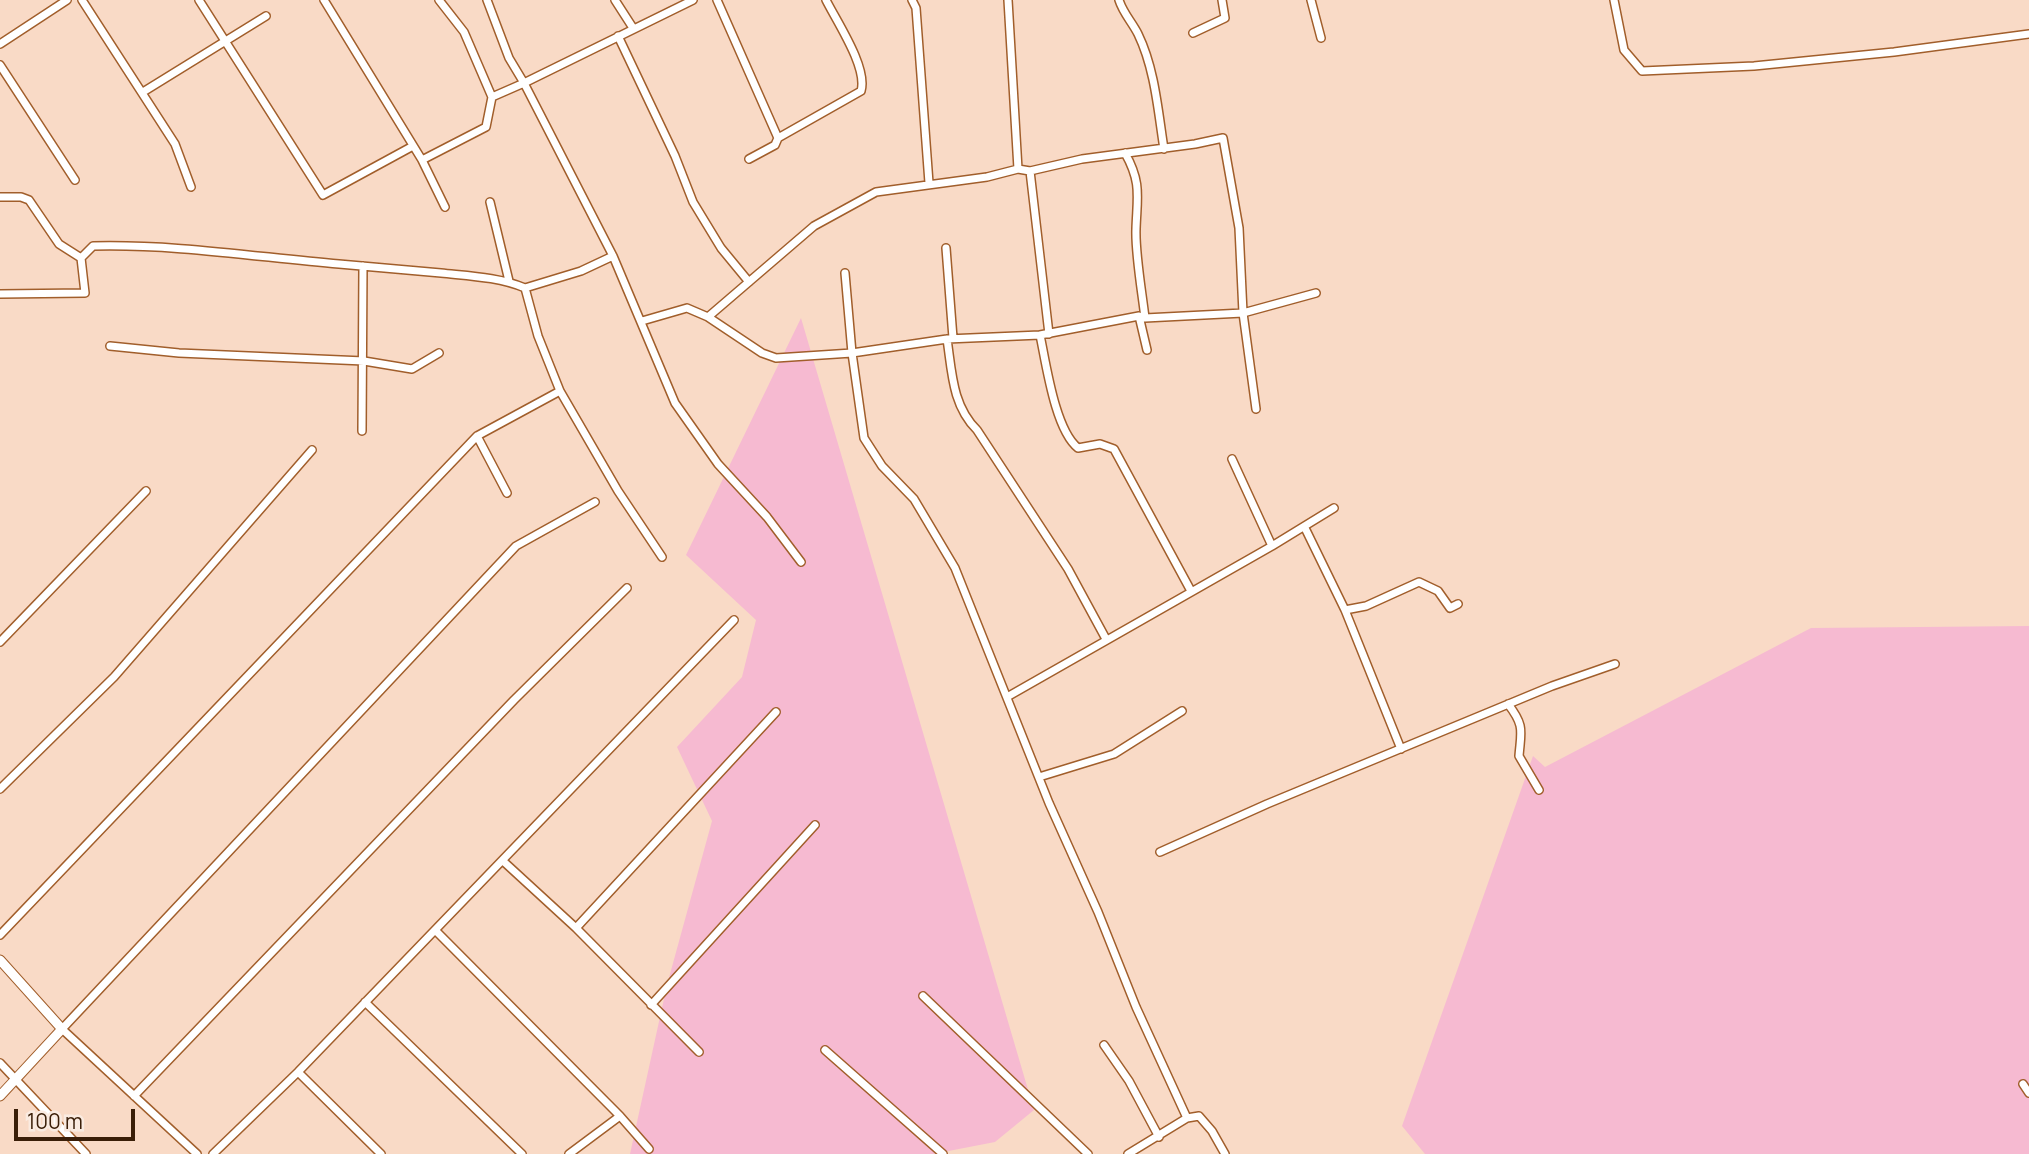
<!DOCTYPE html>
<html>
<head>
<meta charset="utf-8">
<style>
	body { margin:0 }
	#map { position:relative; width:2029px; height:1154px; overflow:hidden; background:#f9dac6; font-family:Manrope,sans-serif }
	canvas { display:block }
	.scale { position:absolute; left:14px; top:1109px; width:121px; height:32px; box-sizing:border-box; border:4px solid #3a1e08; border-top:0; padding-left:9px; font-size:21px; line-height:24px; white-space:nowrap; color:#3a1e08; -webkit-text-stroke:5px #faebe1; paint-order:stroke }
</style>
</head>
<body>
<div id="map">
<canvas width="2029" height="1154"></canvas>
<div class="scale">100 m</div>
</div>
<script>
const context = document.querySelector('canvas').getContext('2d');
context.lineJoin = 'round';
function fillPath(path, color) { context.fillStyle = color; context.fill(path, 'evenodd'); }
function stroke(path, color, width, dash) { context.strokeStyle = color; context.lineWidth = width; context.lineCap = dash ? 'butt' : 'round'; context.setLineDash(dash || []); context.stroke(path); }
fillPath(new Path2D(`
	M801,318l233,792 -39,32 -62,12h-303l37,-169 45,-164 -35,-74 65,-70 14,-57 -70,-65z
	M2029,626v528h-604l-23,-28 131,-370 12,11 266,-139z`), '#f6bad1');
const minor = new Path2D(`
	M82,0l93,144 16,43
	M199,0l124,195 90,-49
	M324,0l98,160 64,-33 6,-30 32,-14 -15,-25 -22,-58
	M439,0l25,32 28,65
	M615,0l18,28
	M693,0l-169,83 89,173 62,147 43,61 49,53 34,45
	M717,0l61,138 83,-47c7,-23 -24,-69 -35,-91
	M912,0l4,8 13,175
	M1008,0l10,169
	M1119,0c4,13 13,22 19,34 17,35 20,77 26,115
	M1311,0l10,38
	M1614,0l10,50 18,21 112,-5 140,-14 135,-18
	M1193,33l32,-15 -3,-18
	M618,36l57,120 18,46 28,46 28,34
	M0,44l67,-44
	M0,65l75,115
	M143,92l123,-76
	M1125,153c17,30 12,44 11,76 -1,24 6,63 9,89
	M749,159l26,-14 3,-7
	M422,160l23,47
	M1030,171l19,163
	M0,197h21l8,3 30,44 22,14
	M490,202l19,79
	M946,248l7,90
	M845,273l7,80 12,85 18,28 32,33 41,69 94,235 49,109 38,95 51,111
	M525,288l13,48 22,55 58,100 44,66
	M0,294l85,-1 -4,-35 12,-12c82,-2 164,11 246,18 34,3 68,6 102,9 28,3 58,4 84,15l56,-17 32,-15
	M1139,316l6,2 98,-5 13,96
	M708,317l106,-91 62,-34 111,-15 31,-8 12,2 52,-12 113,-15 28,-6 16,90 4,85 73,-20
	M642,321l45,-13 21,9 54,36 14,5 76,-5 95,-14 93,-4 99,-19 8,34
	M1040,335c6,28 15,95 38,113l22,-4 14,5 77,142
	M947,339c5,33 5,66 30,91l91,139 38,70
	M110,346l69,7 185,8 48,8 27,-16
	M362,431l1,-165
	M507,493l-30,-57 83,-45
	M1305,528l40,82 56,139
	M1272,546l62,-38
	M1345,610l21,-4 53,-24 19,9 12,17 8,-4
	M0,642l146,-151
	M1007,697l265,-151 -40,-87
	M1508,704c17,22 13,27 11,52l20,34
	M1039,777l75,-23 68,-43
	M0,789l114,-112 198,-227
	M1160,852l107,-48 285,-118 63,-22
	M503,861l73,67 123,124
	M576,928l200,-216
	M436,931l184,185 29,33
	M0,935l477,-499
	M923,996l165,158
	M365,1002l157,152
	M651,1005l164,-180
	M1104,1045l25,36 30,56
	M825,1050l118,104
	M0,1063l86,91
	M298,1072l83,82
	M2023,1084l6,9
	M134,1096l380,-396 113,-112
	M197,1154l-135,-125 454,-483 79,-44
	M213,1154l85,-82 436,-452
	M569,1154l51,-38
	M1128,1154l59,-36 12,-2 13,15 13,23`);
const tertiary = new Path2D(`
	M0,960l62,69 -62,67`);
stroke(minor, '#a15e2b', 10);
stroke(tertiary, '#a15e2b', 11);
stroke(minor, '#fff', 7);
stroke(tertiary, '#fff', 9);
</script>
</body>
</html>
